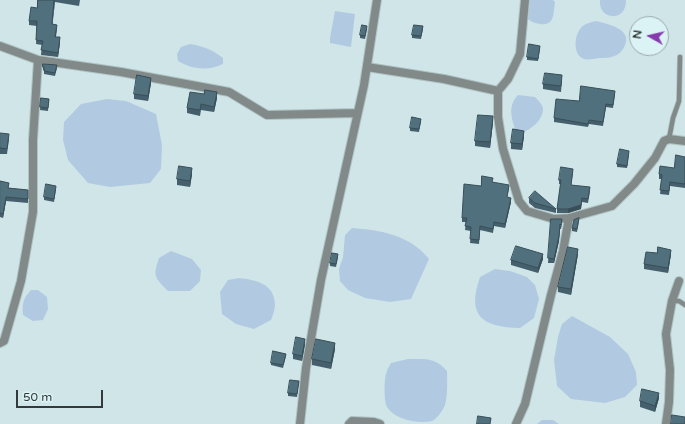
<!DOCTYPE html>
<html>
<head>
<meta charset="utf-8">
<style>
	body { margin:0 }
	#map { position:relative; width:685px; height:424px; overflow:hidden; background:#cfe5e8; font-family:"Varela Round",sans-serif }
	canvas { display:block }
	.north { position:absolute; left:629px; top:16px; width:40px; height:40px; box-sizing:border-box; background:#dcf3f5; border:1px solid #98a9ab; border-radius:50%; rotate:278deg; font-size:11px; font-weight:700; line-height:16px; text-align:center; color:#323a3b }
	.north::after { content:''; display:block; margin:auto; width:14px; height:18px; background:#863bad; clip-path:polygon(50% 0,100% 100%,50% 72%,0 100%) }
	.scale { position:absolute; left:16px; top:390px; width:87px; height:18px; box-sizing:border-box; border:2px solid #323a3b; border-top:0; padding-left:5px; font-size:12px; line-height:14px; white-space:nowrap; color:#323a3b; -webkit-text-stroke:3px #dcf3f5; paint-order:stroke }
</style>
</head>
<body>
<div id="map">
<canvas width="685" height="424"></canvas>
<div class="north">N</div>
<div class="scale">50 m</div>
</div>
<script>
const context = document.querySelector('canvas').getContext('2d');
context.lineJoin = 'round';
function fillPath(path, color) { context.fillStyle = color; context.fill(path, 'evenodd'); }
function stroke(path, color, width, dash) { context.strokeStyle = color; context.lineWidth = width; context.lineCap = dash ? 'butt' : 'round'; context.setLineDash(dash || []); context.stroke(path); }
fillPath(new Path2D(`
	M530,0h23l2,2c-2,12 0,24 -15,22 -6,-1 -8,-2 -12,-5z
	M600,0h26c1,22 -28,21 -26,0z
	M335,11l20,3 -4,33 -21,-4v-5z
	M596,21c12,3 36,8 29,24 -2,5 -5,9 -11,11 -4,2 -10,2 -15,2 -4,1 -11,2 -15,1 -11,-4 -10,-22 -4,-30 3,-5 11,-7 16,-8z
	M190,44c13,2 23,6 33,14v6c-15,7 -30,6 -45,-3l-1,-7 4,-7z
	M518,95l17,2c3,3 7,7 8,11 0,13 -12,21 -21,25l-7,-4c-4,-13 -7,-23 3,-34z
	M107,99l19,2 30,13 6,31 -1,24 -11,14 -40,4 -22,-4 -20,-23 -5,-20 1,-18 17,-18z
	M352,228c28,2 58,7 77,31l-18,40 -21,3 -25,-4 -17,-8 -8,-9 -1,-12 4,-12 2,-22z
	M171,251l21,8 9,11 -1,11 -10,10h-22c-14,-14 -15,-15 -9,-33z
	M495,269l15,2 17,6 8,8 4,14 -5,19 -14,10c-37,-1 -54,-11 -40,-51z
	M239,278c16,2 35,5 36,26 0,5 -2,11 -4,16l-17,9 -18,-5 -14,-10 -2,-22 8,-12z
	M31,290h7l9,7 1,12 -5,11 -10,1 -10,-6c-1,-12 0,-16 8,-25z
	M572,316l38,21 18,17 8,18 1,13 -12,12 -20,6 -34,-4 -14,-13 -3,-26 4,-23 4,-13z
	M408,359c17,0 27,-2 39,12 0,10 1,23 -2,34 -2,5 -8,14 -13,16 -14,3 -37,-1 -45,-14 -3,-5 -3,-27 -1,-33 1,-4 3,-8 5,-11z
	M542,420h11l6,4h-22z`), '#b2cae1');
const lane = new Path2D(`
	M669,139l4,-21 6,-17 1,-44
	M672,301h7l6,4`);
const street = new Path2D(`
	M525,0l-5,54 -12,25 -10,12v26l5,32 16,52 8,10 27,8 15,-1 43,-12 22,-22 21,-26 9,-17 5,-2 16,2
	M0,46l38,14 -5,80v72l-12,69 -17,60 -4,2
	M38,60l83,12 108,20 38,23 90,-2
	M367,67l77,12 54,12
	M300,424l6,-56 15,-88 43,-195 13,-85
	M349,424l3,-3 22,1 6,2
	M516,424l9,-20 26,-109 12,-44 6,-33
	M666,424l3,-22 1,-32 -4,-36 6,-33 7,-20`);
stroke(lane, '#b0c3c5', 6);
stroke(street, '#b0c3c5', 10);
stroke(lane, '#818a88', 4.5);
stroke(street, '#818a88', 8);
fillPath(new Path2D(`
	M38,0h42l-1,6 -24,-4 -3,22 5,5 -1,8 4,5 -2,15 -17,-2 1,-10 -6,-1 1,-18 -8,-1v-4l8,-13z
	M367,29l-2,10 -5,-1v-3z
	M423,29l-2,10 -9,-1v-3z
	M540,48l-2,13 -11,-1v-3z
	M43,64l14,4 -2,8 -11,-2v-4h-1z
	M562,81l-1,11 -18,-3v-5z
	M151,83l-3,18 -14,-2v-5z
	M615,94l-2,14 -7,-1 -3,19 -14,-2 -1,3 -34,-5v-4l25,-17z
	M41,98l8,1 -1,12 -8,-1z
	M217,98l-3,14 -13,-2 -1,6 -13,-3v-5z
	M421,121l-2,11 -9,-1v-3z
	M493,122l-3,26 -15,-2v-5z
	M0,133l9,6 -2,15h-7z
	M524,136l-2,14 -11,-1v-6z
	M629,153l-2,15 -10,-1v-3z
	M685,157v31l-15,-2 -1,9 -9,-1 2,-15h-3v-5l15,-6z
	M573,173l-2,12 19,6 -2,12 -6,-1 -1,7 -13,4h-11v-4l4,-25h-2v-4z
	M192,174l-2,13 -13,-2v-6z
	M0,181l9,7 19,2v13l-22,-2 -3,17 -3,-1z
	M493,182l16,7 -2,8 4,5 -6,26 -11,-2 -1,7 -13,-3 -1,14 -9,-1 1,-12 -6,-1 1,-8h-4v-4l19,-32z
	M56,189l-2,13 -10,-2v-3z
	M529,198l27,11v4l-21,-5 -6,-5z
	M551,219l11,5 -1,5h-1l-1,12 -5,22h-6z
	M579,221l-2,11 -5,-1v-3z
	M657,253l14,1 -3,19 -24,-4v-5z
	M578,254l-7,41 -13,-3v-5z
	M338,257l-2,10 -6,-1v-3z
	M543,259l-5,14 -27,-8v-5z
	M305,344l-3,17 -9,-2v-5z
	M335,349l-4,20 -19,-4v-6z
	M286,356l-3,12 -12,-3v-2z
	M299,381l-2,16 -9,-1v-3z
	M659,398l-4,14 -15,-5v-6z`), '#45606c');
fillPath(new Path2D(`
	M55,0v2l-3,27v-5z
	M60,37v5l-2,15v-4z
	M151,78v5l-3,18v-5z
	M217,92v6l-3,14v-5z
	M493,116v6l-3,26v-6z
	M524,131v5l-2,14v-6z
	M192,168v6l-2,13v-6z
	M6,197v4l-3,17v-4z
	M511,198v4l-6,26v-4z
	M582,198l-1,11 -13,4v-4z
	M560,224l-1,17 -5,22v-4z
	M578,249v5l-7,41v-6z
	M671,250v4l-3,19v-5z
	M543,254v5l-5,14v-5z
	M305,339v5l-3,17v-5z
	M335,343v6l-4,20v-6z
	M659,393v5l-4,14v-6z`), '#384e58');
const building = new Path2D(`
	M38,0h16l-2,24 5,1 -2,12h5l-2,16 -17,-3 2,-9 -7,-1 1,-19h-8l2,-14 6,1z
	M362,25l5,1 -2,10 -5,-1z
	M414,25l9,1 -2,10 -9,-1z
	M529,44l11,2 -2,13 -11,-2z
	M43,64l14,1 -2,8 -11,-2v-4h-1z
	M545,73l17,2 -1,11 -18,-2z
	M137,75l14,3 -3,18 -14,-2z
	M581,86l34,5 -2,14 -7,-1 -3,18 -14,-2 -1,4 -34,-6 2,-19 23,2z
	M205,90l12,2 -3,15 -13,-3 -1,6 -13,-2 3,-16 14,2z
	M41,98l8,1 -1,9 -8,-1z
	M478,115l15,1 -3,26 -15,-1z
	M412,117l9,2 -2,10 -9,-1z
	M513,129l11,2 -2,13 -11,-1z
	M0,133l9,1 -2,15 -7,-1z
	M620,149l9,2 -2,15 -10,-2z
	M676,155l9,2v27l-15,-2 -1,9 -9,-1 2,-15 -3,-1 1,-8 14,2z
	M179,166l13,2 -2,13 -13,-2z
	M561,167l12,2 -2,16 19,2 -2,12 -6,-1 -1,7 -13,4h-11l4,-29h-2z
	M482,176l11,2 -1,4 17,3 -2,12 4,1 -6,26 -11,-2 -1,7 -13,-3 -1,14 -9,-1 1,-12 -6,-1 2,-8h-5l2,-34 17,2z
	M0,181l9,2 -1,5 20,2v9l-22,-2 -3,17 -3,-1z
	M46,184l10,2 -2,13 -10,-2z
	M535,191l21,18 -21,-6 -6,-5z
	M579,218l-2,11 -5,-1 2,-8z
	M551,219h11l-1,6 -1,-1 -1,12 -5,23 -6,-1z
	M516,246l27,8 -5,14 -27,-8z
	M568,247l10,2 -7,40 -13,-2z
	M658,247l13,3 -3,18 -24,-4 2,-12 11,1z
	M332,253l6,1 -2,10 -6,-1z
	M296,337l9,2 -3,17 -9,-2z
	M316,339l19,4 -4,20 -19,-4z
	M273,351l13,3 -3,11 -12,-2z
	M290,380l9,1 -2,13 -9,-1z
	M642,389l17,4 -4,13 -15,-5z
	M672,415l13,2v7h-14z
	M478,416l13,2 -1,6h-13z`);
fillPath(building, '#50707d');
stroke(building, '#384e58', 1);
</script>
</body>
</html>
